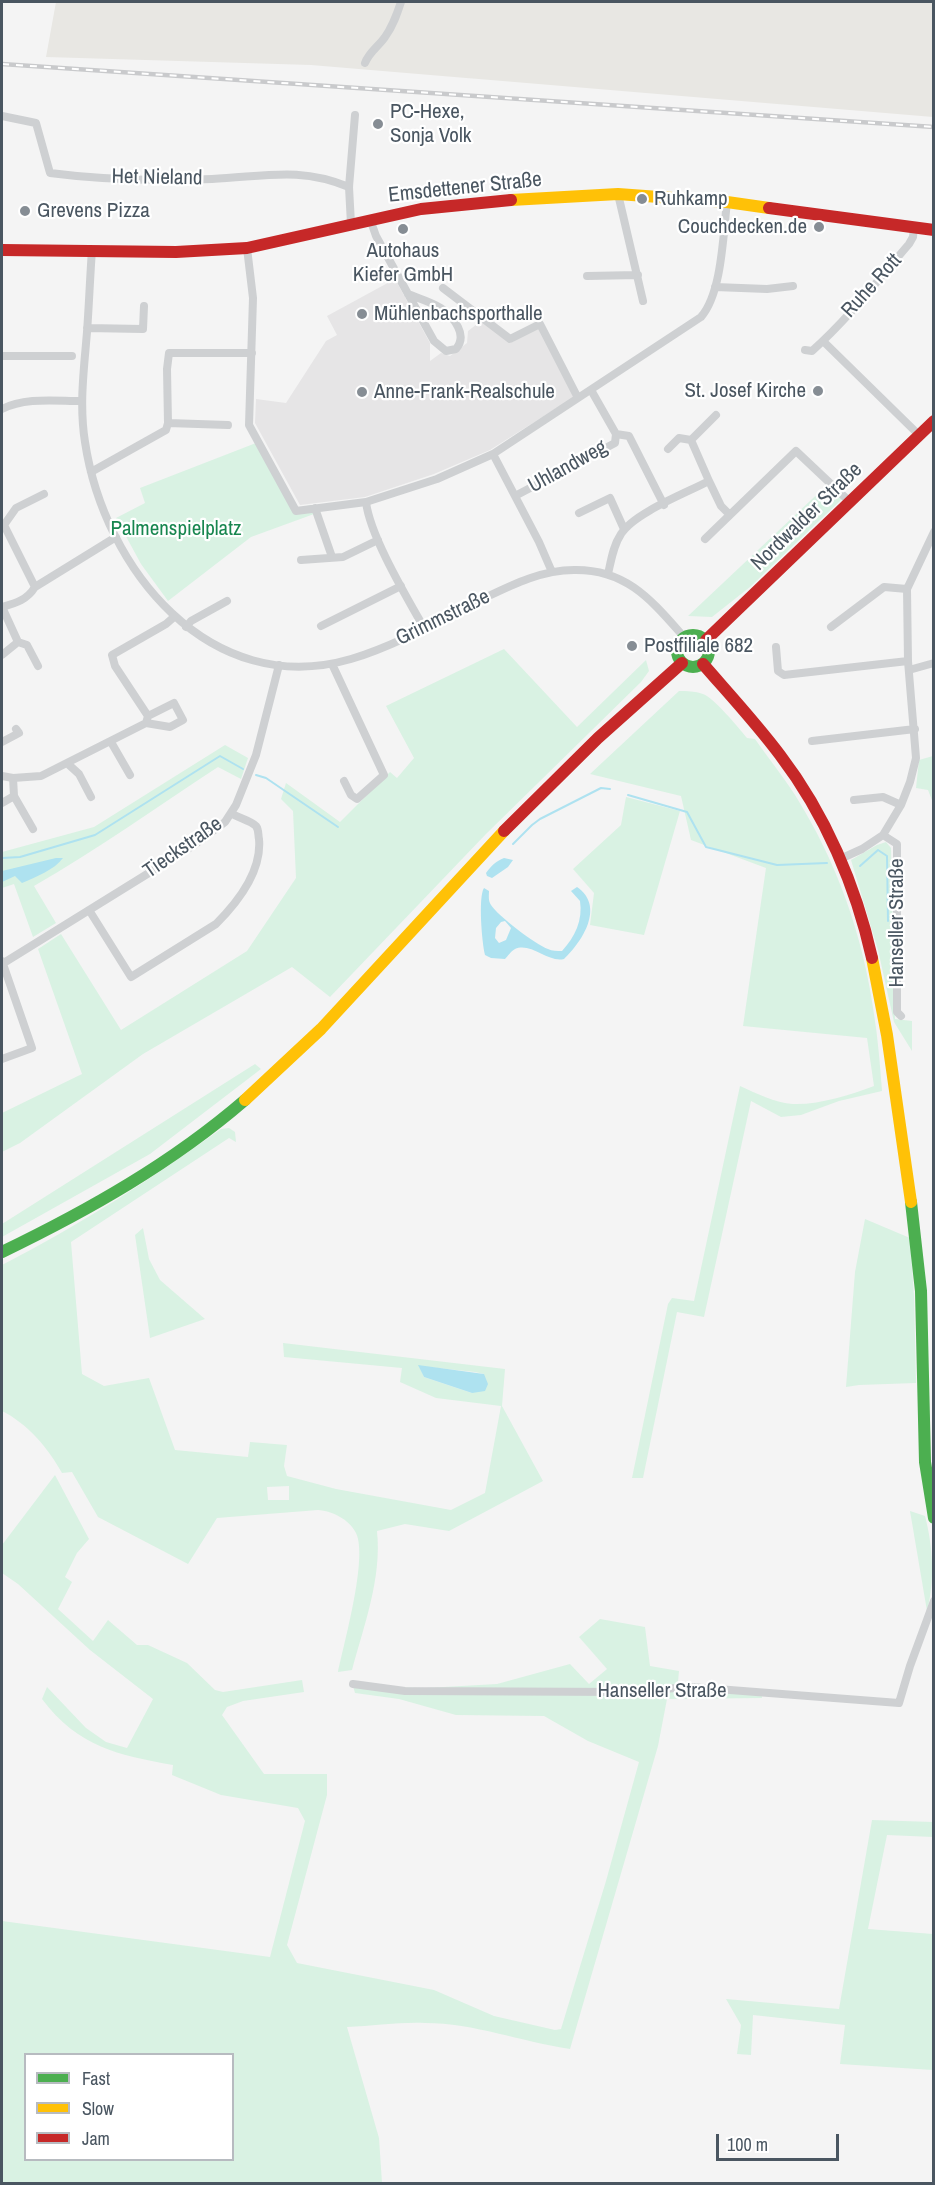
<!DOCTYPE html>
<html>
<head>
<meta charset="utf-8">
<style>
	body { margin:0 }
	#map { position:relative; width:935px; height:2185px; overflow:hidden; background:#f4f4f4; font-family:"Archivo Narrow",sans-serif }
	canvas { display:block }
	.frame { position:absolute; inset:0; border:3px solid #4a5661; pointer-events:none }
	.legend { position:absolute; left:24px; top:2053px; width:210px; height:108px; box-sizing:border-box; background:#fff; border:2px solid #b7bbc0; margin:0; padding:8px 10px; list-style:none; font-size:18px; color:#4a5661 }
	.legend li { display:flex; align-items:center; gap:12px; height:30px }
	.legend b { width:30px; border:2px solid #b7bbc0 }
	.scale { position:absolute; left:716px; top:2134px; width:123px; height:27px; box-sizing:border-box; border:3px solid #4a5661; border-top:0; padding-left:8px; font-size:18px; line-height:21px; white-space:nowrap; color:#4a5661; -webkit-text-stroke:4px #fff; paint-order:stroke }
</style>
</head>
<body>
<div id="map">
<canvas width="935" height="2185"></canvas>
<div class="frame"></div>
<ul class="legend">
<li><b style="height:8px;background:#4caf50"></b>Fast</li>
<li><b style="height:8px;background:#ffc107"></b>Slow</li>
<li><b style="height:8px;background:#c62828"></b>Jam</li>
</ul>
<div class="scale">100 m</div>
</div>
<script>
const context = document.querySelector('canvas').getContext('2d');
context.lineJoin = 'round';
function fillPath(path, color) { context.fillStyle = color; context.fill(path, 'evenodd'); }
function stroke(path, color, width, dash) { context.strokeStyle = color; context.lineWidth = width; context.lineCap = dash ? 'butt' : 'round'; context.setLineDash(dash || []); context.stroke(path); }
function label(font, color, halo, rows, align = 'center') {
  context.font = font + ' "Archivo Narrow",sans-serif'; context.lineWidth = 4.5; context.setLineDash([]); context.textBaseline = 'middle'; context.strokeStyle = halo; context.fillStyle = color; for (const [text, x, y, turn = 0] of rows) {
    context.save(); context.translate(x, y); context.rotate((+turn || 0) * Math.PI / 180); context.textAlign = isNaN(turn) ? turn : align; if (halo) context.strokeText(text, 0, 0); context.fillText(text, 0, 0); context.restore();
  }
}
fillPath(new Path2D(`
	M56,2h877v115l-622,-52 -265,-8z`), '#e8e7e3');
fillPath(new Path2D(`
	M395,279l35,64v18l11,-8 9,3 17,-13 1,-12 13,-10 29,22 29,-16 35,70 -84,53 -56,24 -69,23 -65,8 -45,-82 1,-24 30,4 40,-62 11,-6 -10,-19z`), '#e6e5e6');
fillPath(new Path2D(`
	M256,443l36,67 19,-5 3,9 -63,23 -83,64 -27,-37 -25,-46 29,-15 -5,-15z
	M828,484l14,15 -92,88 -38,30 -24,-1z
	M504,649l73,78 69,-67 3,11 -8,11 -155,152 -156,163 -38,-30 -149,87 -123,89 -18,9v-39l80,-39 -44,-125 23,-15 60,96 126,-79 49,-73 -3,-67 -12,-12 5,-16 54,39 50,-50 7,6 17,-20 -28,-52z
	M679,691c8,0 16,0 24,3 11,4 35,33 44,44l8,1c13,19 28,37 40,56 42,67 68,140 79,219 4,25 6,51 8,77l-43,10 -38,14 -20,2 -30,-16 -47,216 -27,-5 -34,166h-11l36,-174 4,-6 22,3 46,-215c16,7 35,17 53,18 26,1 57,-9 81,-18l-7,-48 -124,-12 23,-158 -75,-28 -10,-44 -91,-22z
	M225,745l23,13 -7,21 -23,-12c-61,40 -120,82 -184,119l22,37 -23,14 -19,-53 -12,4v-36l92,-25z
	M933,756v47l-5,-13 -12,-2 3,-28z
	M626,797l54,14 -36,124 -54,-10 4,-32 -21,-24 48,-44z
	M886,842l5,6 4,171 17,2v30l-18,-29 -16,-72 -27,-90 26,-15z
	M255,1064l6,5 -111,85 -148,83v-13z
	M229,1128l6,4 1,10 -7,-4 -158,104 11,132 22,12 45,-8 26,72 73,7 2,-15 37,3 -3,21 3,10 49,13 115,21 34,-17 16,-87 -65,-8 -36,-16 2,-14 -118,-11 -1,-14 222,26 -3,37 41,75 -94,50 -44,-7 -28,7c5,47 -13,94 -25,139l-14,2c6,-29 30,-114 18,-139 -7,-14 -24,-22 -38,-23l-101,8 -29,46 -90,-47 -26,-45 -10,1c-14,-25 -34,-49 -60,-62v-146c78,-40 148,-85 219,-136zM419,1366l56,6 9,2 -12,19 -48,-16zM289,1486v14h-21l-1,-13z
	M865,1219l45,19 4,58 2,87 -57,2 -13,2 9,-115z
	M143,1228l6,31 11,21 45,39 -55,19 -15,-103z
	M55,1475l34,64 -12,14 -12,24 7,5 -14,27 35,32 15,-21 29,25h11l39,18 28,27 8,2 79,-12 2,12 -61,9 -16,6 -5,8 42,59h63v21l-40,150 10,18 137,27 60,26 61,14 6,-1 45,-148 33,-119 -51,-21 -44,-25 -88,-1 -57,-16 -44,-6 -2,-7 73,2 71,-4 73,-20 19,20 18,-15 -28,-32 21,-18 45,8 5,39 29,5 -1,11 83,8 1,8 -95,1 -9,47 -88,303c-48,-7 -96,-26 -145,-26 -26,-1 -52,3 -78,4l32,111 3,45h-380v-262l268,36 35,-136 -7,-13 -77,-13 -49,-20 1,-10c-55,-10 -95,-18 -131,-66l5,-12 39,41 20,14 21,6 26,-49 -63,-49 -72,-66 -16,-11v-28zM26,2054h206v106h-206z
	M910,1511l15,5c8,30 10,66 2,95z
	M872,1820l61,2v15l-46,-2 -19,94 65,5v136l-93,-6 5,-39 -92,-10 -2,40 -14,-1 4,-29 -15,-26 113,10z`), '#d9f2e3');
fillPath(new Path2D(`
	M56,858h7c-9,12 -27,19 -41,25l-7,-7 -13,6v-11z
	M504,858l9,2 -5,7 -16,11 -5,-2 -1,-3c5,-7 10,-12 18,-15z
	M577,887c28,19 6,54 -13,72 -16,4 -33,-17 -49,-10 -4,2 -7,7 -10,10l-14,-1 -6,-3c-3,-12 -7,-58 -1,-67l5,3c0,5 -1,9 2,14 6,10 45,40 57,44 4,2 9,2 14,2 13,-14 21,-31 18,-50l-9,-10zM505,921l6,7 -5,12 -7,3 -4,-5 1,-10 5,-6z
	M418,1365l66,9 4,10 -3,7 -13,2 -48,-16z`), '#aee2f0');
stroke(new Path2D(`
	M256,775l10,3 72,49
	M628,795l59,17 19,35 4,1 67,17 50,-2
	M513,844l19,-19 8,-6 61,-31 9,1
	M2,858l18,-1 75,-22 125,-79 23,13
	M860,866l18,-16 9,6 1,65`), '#aee2f0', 2);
stroke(new Path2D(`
	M365,63c4,-11 14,-17 20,-26 8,-11 12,-23 16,-35
	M2,116l34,7 14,50c53,7 108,8 162,6 51,-2 87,-13 137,8
	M618,194l25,107
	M370,219l6,17 58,105 12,10 10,-2c6,-7 6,-14 2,-22 -10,-21 -30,-25 -50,-33
	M351,224l-2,-37 6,-72
	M247,248l6,50 -4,127 47,86 70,-9 71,-23 56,-25 208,-137c21,-24 22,-82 26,-115
	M92,250c-2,27 -3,55 -5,82 -3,37 -8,73 -2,110 19,127 125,258 266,217 43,-13 84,-36 123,-56 32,-15 64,-33 100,-33 53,-1 78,31 110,67
	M587,276l51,-1
	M715,287l52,2 26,-3
	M443,288l67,51 30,-15 38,74
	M87,328l56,1 1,-23
	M823,341l96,94
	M805,350l7,1c36,-32 66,-71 97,-107l4,-7 1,-10
	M2,356h70
	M591,390l25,44 13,2 35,69
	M2,409c23,-12 53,-8 79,-8
	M168,423l60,2
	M668,449l11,-11 12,2
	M493,454l46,88 13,30
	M91,472l75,-42 2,-7 -1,-54 2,-16h83
	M709,481l12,25 9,9
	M515,496l100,-53 1,-9
	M366,502c4,34 40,94 58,126
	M315,508l17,49
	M579,513l31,-15 14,31
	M2,525h2l12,-17 28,-14
	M4,525l31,62
	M705,539l91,-88 54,51
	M301,560l42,-3 35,-17
	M608,574c3,-13 5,-28 13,-40 13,-21 65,-41 88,-53l-18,-41 25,-25
	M2,607c14,-4 25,-7 33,-20l81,-50
	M321,626l80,-40
	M186,627l5,-6 36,-20
	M831,627l53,-40 23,2
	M18,642l9,3 11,21
	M776,647l2,24 6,4 124,-14
	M2,655l16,-13 -16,-35
	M332,664l52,111 -27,24 -6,-4 -7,-14
	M909,670l25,-7
	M146,723l24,4 13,-7 -9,-17 -26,13
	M812,741l103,-12
	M2,742l17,-9 -3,-4
	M111,742l19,33
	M68,764l11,10 12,23
	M2,776l11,2 28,-2 105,-53 2,-7 -33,-50 -3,-11 54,-31 8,-7
	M14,796l19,33
	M854,800l29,-3 18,8
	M2,803l12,-7 -1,-18
	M883,835l14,9v168l4,4
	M840,859l22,-10 21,-14 18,-30 9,-23 6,-24 -8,-97 -1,-72 27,-57
	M89,910l42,67 85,-53c22,-22 46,-53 43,-85 -1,-4 0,-9 -3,-13 -6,-6 -18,-8 -25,-13
	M2,961l30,87 -30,11
	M2,964l192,-119 31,-23 11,-17 20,-50 23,-90
	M353,1684l52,7 217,1 69,-5 208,16 11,-37 24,-65`), '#ced0d2', 8);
stroke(new Path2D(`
	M677 651a16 16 0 1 1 32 0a16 16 0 1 1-32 0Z
	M911,1202l10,89 4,171 9,56
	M2,1252c87,-42 170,-89 243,-152`), '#4caf50', 12);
stroke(new Path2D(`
	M511,200l107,-6 109,8 42,6
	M872,958l15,77 24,167
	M245,1100l76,-71 183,-198`), '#ffc107', 12);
stroke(new Path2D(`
	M769,208l165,22
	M2,250l174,2 71,-4 174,-39 90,-9
	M706,640l228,-219
	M703,664c26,30 53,59 77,91 45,59 76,131 92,203
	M504,831l94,-93 84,-75`), '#c62828', 12);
const rail = new Path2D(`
	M2,64l932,63`);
stroke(rail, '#c9cacc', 4.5);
stroke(rail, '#fff', 2, [7]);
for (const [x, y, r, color] of [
	[378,124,6,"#868d94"],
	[642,199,6,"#868d94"],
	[25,211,6,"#868d94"],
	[819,227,6,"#868d94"],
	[403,229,6,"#868d94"],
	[362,314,6,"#868d94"],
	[818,391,6,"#868d94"],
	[362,392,6,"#868d94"],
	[632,646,6,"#868d94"]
]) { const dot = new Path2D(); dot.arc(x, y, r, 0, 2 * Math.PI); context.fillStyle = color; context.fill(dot); stroke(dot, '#fff', 2); }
label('21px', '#4a5661', '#fff', [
	["PC-Hexe,",390,112],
	["Sonja Volk",390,136],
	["Ruhkamp",654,199],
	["Grevens Pizza",37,211],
	["Couchdecken.de",807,227,"right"],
	["Autohaus",403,251,"center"],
	["Kiefer GmbH",403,275,"center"],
	["Mühlenbachsporthalle",374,314],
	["St. Josef Kirche",806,391,"right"],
	["Anne-Frank-Realschule",374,392],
	["Postfiliale 682",644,646]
], 'left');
label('21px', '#4a5661', '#fff', [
	["Het Nieland",157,178,1],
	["Emsdettener Straße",465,188,-6],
	["Ruhe Rott",872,286,-48],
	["Uhlandweg",568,467,-29],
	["Nordwalder Straße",807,517,-44],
	["Grimmstraße",443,618,-26],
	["Tieckstraße",183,848,-35],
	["Hanseller Straße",897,923,-90],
	["Hanseller Straße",662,1691]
]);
label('21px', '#17864f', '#fff', [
	["Palmenspielplatz",176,529]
]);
</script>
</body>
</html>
